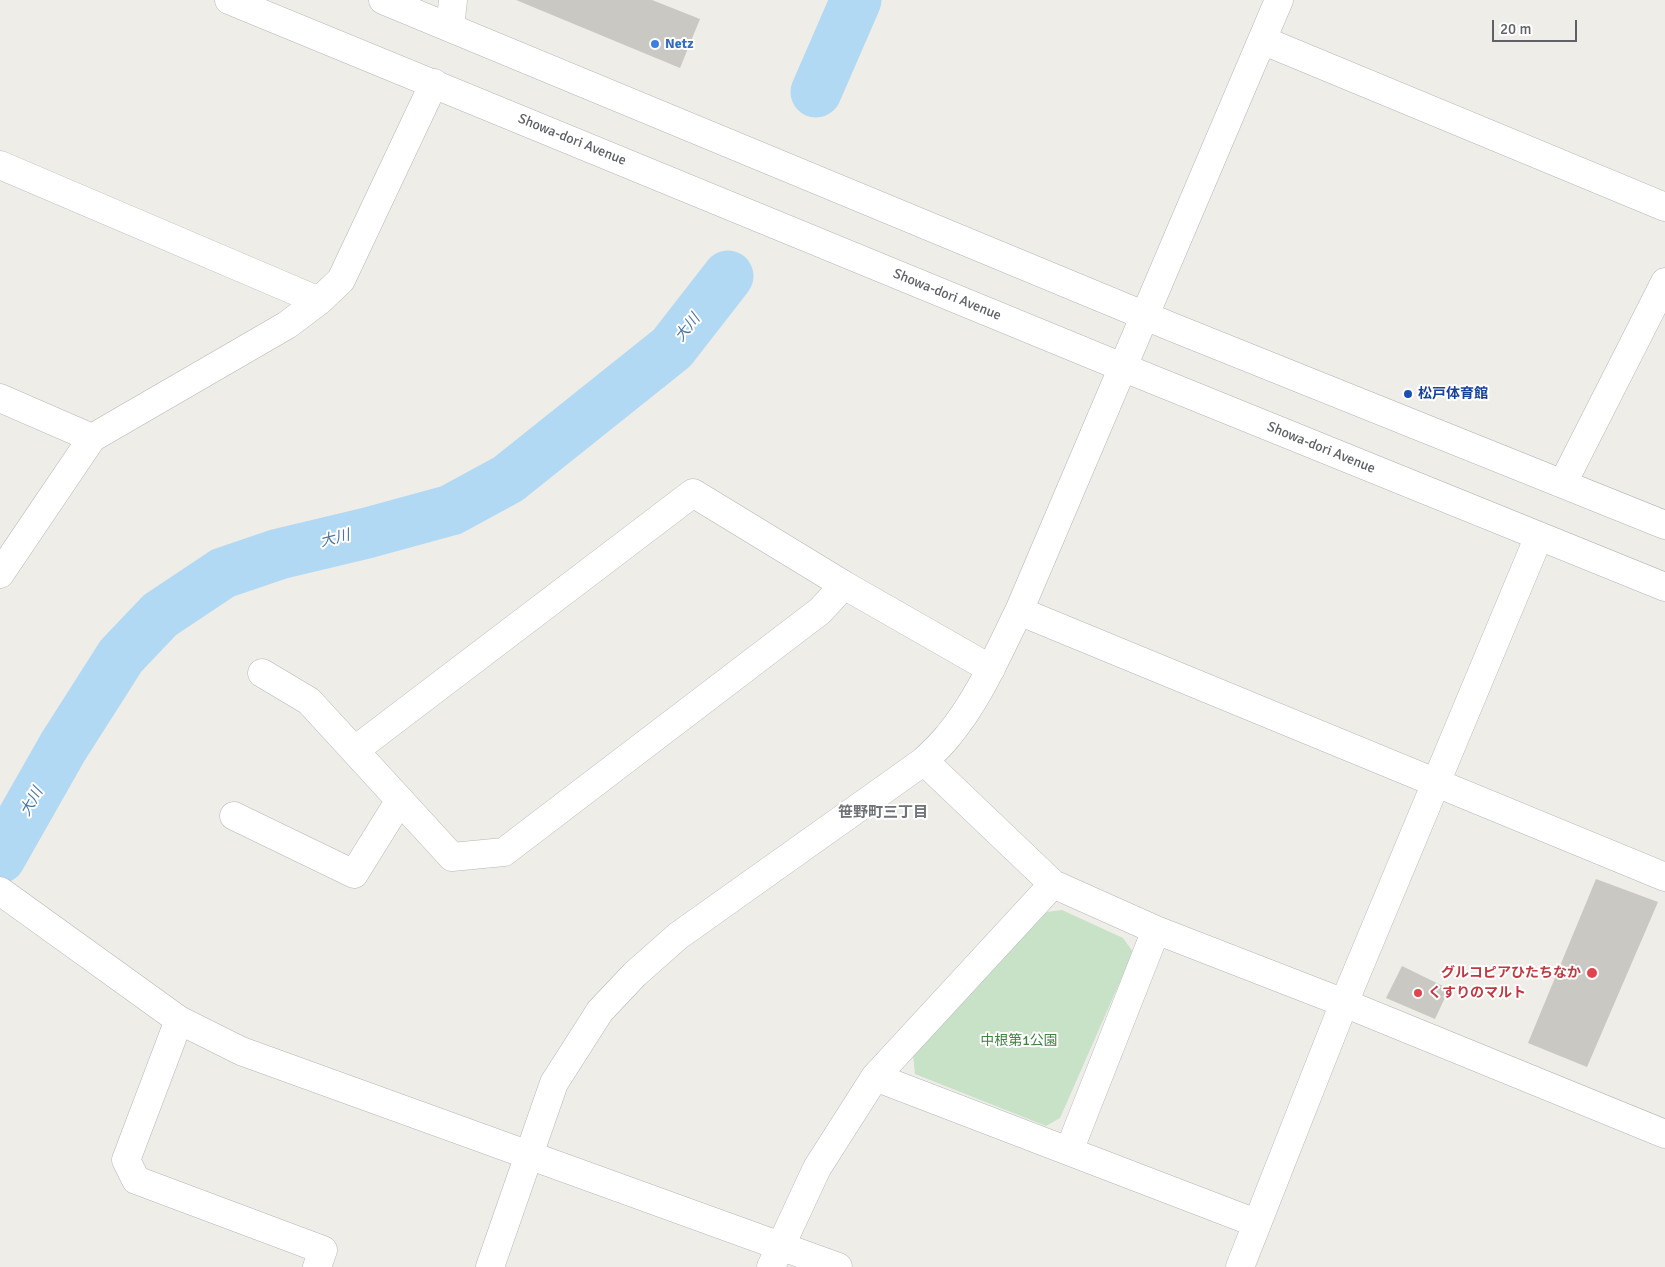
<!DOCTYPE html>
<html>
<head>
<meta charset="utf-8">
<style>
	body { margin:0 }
	#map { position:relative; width:1665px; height:1267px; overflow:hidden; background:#eeede7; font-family:Signika,sans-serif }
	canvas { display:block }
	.scale { position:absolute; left:1492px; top:20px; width:85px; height:22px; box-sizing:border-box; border:2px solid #5e6165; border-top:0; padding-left:6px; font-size:15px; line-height:18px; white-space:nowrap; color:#5e6165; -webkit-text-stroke:4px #fff; paint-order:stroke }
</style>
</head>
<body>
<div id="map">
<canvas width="1665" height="1267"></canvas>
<div class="scale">20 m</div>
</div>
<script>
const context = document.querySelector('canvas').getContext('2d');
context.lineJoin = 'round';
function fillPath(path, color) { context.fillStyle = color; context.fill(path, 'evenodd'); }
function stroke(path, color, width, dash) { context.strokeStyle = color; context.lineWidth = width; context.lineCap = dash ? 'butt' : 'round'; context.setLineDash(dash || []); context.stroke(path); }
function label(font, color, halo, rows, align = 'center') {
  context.font = font + ' Signika,"Noto Sans JP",sans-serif'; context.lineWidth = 4; context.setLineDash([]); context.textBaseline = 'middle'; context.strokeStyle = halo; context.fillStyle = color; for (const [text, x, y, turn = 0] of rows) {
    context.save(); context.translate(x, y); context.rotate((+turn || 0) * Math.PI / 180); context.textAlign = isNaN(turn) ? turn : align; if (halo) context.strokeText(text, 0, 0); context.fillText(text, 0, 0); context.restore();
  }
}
fillPath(new Path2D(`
	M1062,910l61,28 10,14 -73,166 -14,8 -131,-52 -2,-19 133,-143z`), '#c8e2c7');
stroke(new Path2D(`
	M816,92l40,-92
	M0,858l63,-111 58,-91 39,-41 63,-42 56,-19 88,-21 84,-23 57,-31 164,-131 56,-72`), '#b1d9f4', 51);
fillPath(new Path2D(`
	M516,0h136l48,19 -20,49z
	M1596,879l62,23 -71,165 -59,-24z
	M1402,966l47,23 -14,30 -49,-21z`), '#cac8c3');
const minor = new Path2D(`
	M229,0l893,367 543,220
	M383,0l789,327 493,198
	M450,28l3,-28
	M1262,40l403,167
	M0,165l319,136
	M0,398l92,40
	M1563,483l102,-201
	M0,574l92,-136 195,-113 32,-24 22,-21 93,-197
	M1019,611l646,266
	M262,673l47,28 143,156 52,-5 316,-241 24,-26
	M355,750l338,-257 151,92 147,84
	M924,761l129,123 103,46 188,73 321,131
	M234,816l120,58 46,-74
	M0,891l179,129 62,31 597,216
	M179,1020l-53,140 10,20 187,70 -6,17
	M875,1077l381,146
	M1069,1151l87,-221
	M490,1267l64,-184 46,-72 35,-37 43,-38 246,-175c8,-8 17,-16 24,-25 31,-37 50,-83 71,-125l260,-611
	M771,1267l46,-99 58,-91 178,-193
	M1240,1267l104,-264 195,-467`);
stroke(minor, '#b4b6ba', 29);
stroke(minor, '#fff', 28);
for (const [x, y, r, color] of [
	[655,44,5,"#3f7fe0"],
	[1408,394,5,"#1a4fb4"],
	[1592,973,6,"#e0444e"],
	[1418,993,5,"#e0444e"]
]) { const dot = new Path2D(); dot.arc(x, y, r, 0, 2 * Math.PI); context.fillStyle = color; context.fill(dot); stroke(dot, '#fff', 2); }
label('bold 14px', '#366cbe', '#fff', [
	["Netz",665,44]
], 'left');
label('14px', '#5e6165', '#fff', [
	["Showa-dori Avenue",572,140,22],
	["Showa-dori Avenue",947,295,22],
	["Showa-dori Avenue",1321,448,22]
]);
label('bold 14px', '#164399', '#fff', [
	["松戸体育館",1418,394]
], 'left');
label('bold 14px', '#be3a42', '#fff', [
	["グルコピアひたちなか",1581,973],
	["くすりのマルト",1428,993,"left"]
], 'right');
label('14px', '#418143', '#fff', [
	["中根第1公園",1019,1041]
]);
label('italic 15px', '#4c759c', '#fff', [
	["大川",688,328,-52],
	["大川",335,539,-14],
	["大川",32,802,-61]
]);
label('bold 15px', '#6f7377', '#fff', [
	["笹野町三丁目",883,813]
]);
</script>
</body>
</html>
